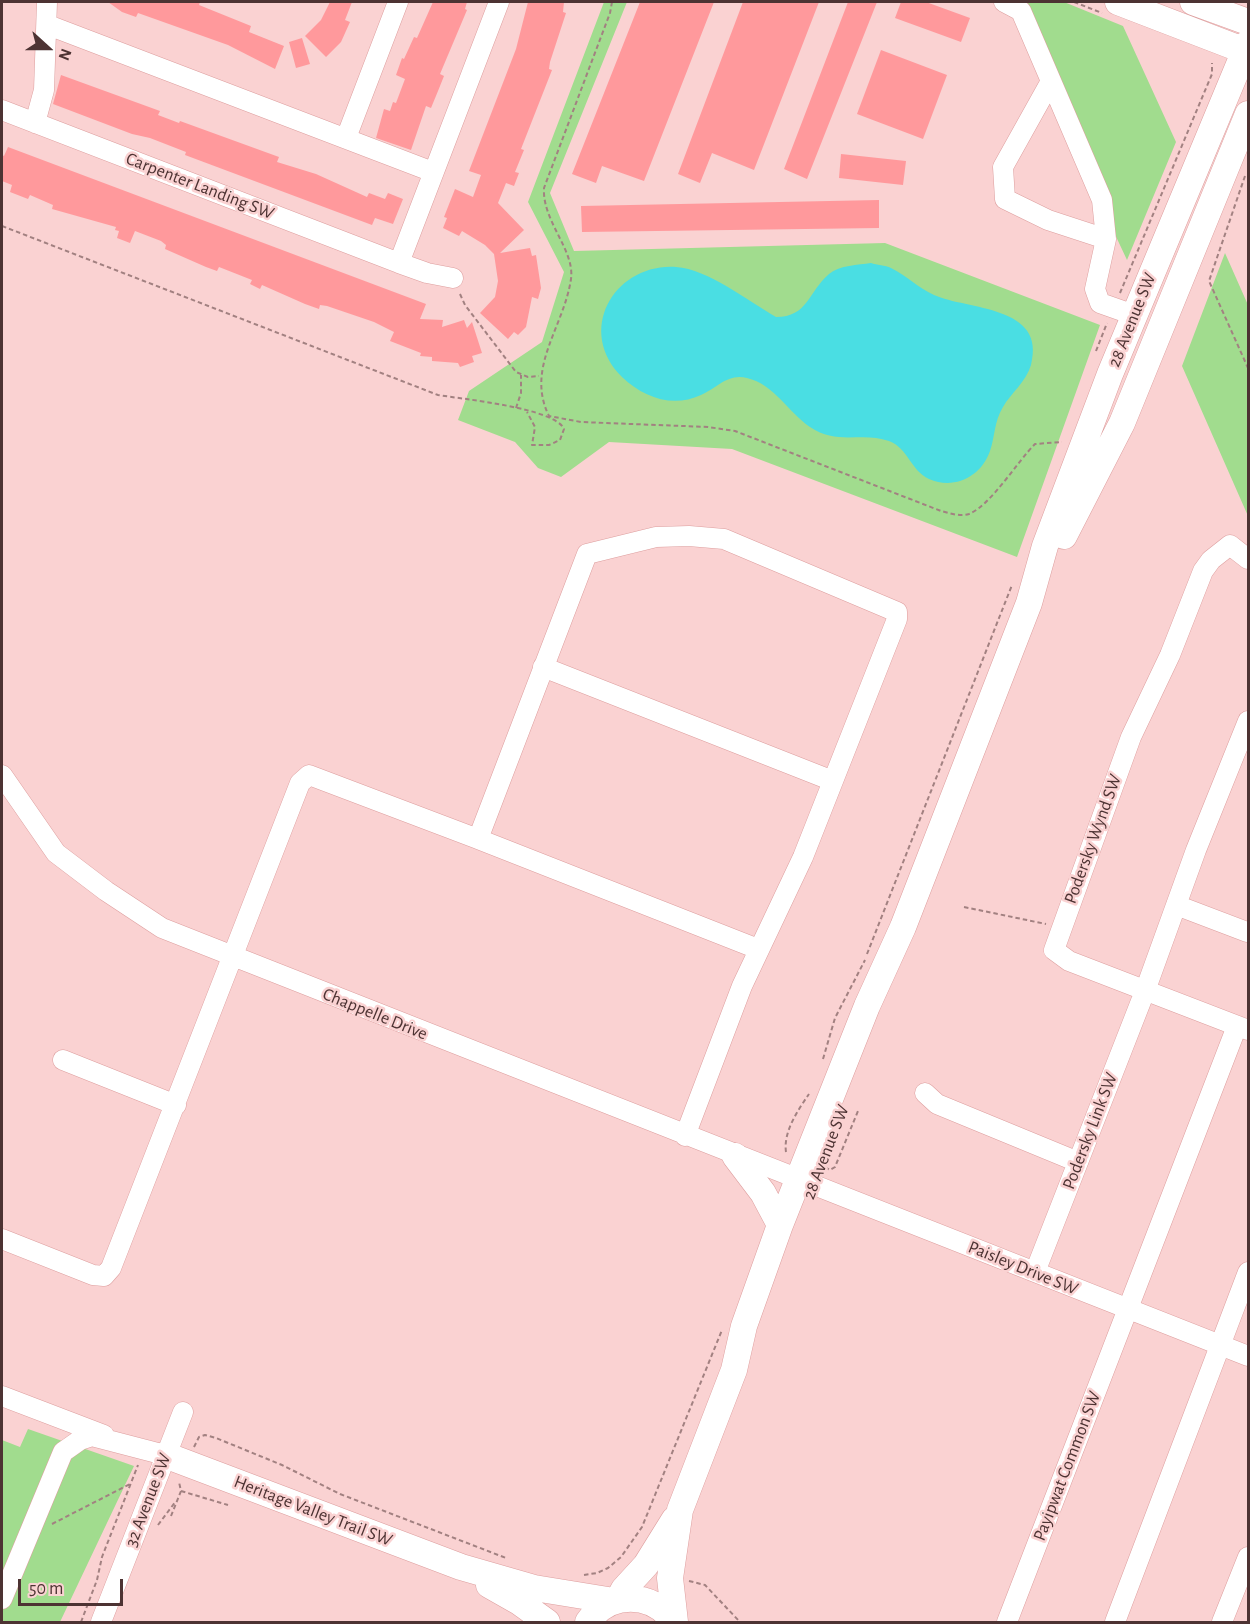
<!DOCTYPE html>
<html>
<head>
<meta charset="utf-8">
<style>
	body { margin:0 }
	#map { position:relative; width:1250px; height:1624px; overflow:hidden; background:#fad2d2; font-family:"Alegreya Sans",sans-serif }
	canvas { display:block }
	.frame { position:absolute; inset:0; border:3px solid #4d3333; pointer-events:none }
	.north { position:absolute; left:18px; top:18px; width:60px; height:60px; -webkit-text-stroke:4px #fad2d2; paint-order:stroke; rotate:111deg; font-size:16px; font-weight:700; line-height:24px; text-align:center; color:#4d3333 }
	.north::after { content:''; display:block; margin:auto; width:21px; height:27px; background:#4d3333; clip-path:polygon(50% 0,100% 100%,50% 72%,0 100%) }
	.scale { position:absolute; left:18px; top:1579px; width:105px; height:27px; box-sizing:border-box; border:3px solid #4d3333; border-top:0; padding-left:8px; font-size:18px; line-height:21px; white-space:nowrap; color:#4d3333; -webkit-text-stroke:4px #fad2d2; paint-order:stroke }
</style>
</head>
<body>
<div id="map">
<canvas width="1250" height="1624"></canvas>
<div class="frame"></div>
<div class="north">N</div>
<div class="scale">50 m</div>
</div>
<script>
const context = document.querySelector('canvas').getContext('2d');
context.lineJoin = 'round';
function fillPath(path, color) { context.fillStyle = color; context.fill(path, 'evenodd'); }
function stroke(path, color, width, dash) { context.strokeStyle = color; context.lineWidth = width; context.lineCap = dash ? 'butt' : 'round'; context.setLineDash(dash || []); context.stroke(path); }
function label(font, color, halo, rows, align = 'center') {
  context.font = font + ' "Alegreya Sans",sans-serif'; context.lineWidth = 5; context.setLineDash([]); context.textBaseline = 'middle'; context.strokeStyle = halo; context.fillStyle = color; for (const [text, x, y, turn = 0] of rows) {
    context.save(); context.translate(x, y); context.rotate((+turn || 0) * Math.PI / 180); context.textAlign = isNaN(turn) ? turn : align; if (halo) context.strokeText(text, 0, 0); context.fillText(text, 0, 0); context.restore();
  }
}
fillPath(new Path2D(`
	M604,2h23l-77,191 24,58 311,-8 215,82 -83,232 -285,-108 -123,-7 -48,35 -23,-9 -23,-26 -57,-22 11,-29 73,-49 22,-70 -36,-70z
	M1006,2h58l59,24 53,116 -49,118z
	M1225,253l23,52v211l-66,-150z
	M28,1429l106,37 -74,156h-58v-182l18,7z`), '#a1dc8e');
fillPath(new Path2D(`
	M871,263c6,2 14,2 20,5 15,7 27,20 43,27 33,15 113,10 97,70 -5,17 -20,28 -28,42 -9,15 -8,29 -13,44 -9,26 -36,39 -61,28 -18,-8 -21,-31 -40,-38 -27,-10 -51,5 -79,-14 -21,-14 -36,-43 -63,-49 -19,-5 -30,10 -46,17 -28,13 -57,3 -79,-18 -47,-47 -7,-114 54,-110 32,2 72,34 100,50 32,0 32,-25 53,-43 11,-9 29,-9 42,-11z`), '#4adee3');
fillPath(new Path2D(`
	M108,2h92l-1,3 52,21 -2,6 35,14 -9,23 -47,-24 -90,-32 -2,4 -14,-5z
	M330,2h22l-7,18 5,2 -9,20 -15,15 -21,-21 16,-16z
	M433,2h34l-2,7 2,1 -27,64 4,2 -6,15 -7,17 -5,-2 -15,44 -35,-12 8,-29 6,2 3,-9 3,1 9,-24 -9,-4 6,-17 2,1 10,-22 3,1z
	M528,2h36l-1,10 3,1 -16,49 -1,7 3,1 -31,79 3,1 -9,22 4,1 -5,13 -8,-3 -8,20 26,27 -24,23 30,-5 2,8 4,-1 5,33 -3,11 -6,-2 -6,30 -8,8 -4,-3 -6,7 -28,-26 15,-16 3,-16 -4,-27 -9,-9 -23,-14 -3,5 -16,-8 4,-10 -3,-1 11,-28 18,8 8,-22 -12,-4 47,-122z
	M640,2h74l-70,179 -42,-15 -6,17 -24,-9z
	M743,2h76l-65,168 -42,-17 -12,30 -22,-9z
	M848,2h29l-70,177 -23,-10z
	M901,2h25l44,16 -9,24 -66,-24z
	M302,38l8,26 -14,4 -7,-26z
	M881,50l66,25 -24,64 -66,-25z
	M61,75l99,36 -2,4 21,8 1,-2 99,36 -2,5 39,12 51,23 2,-4 16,6 3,-6 15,6 -10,25 -18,-6 -3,7 -171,-64 -16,-6 1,-3 -36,-14 -18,-4 -79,-30z
	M8,147l418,157 -6,15 23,1 -1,7 22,-7 3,8 5,-6 10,31 -10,3 2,6 -14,5 -2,-4 -26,-2v-4l-12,-1 1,-3 -31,-12 4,-9 -20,-10 -47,-16 -7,-1 -1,4 -14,-5 -43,-19 -2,4 -10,-5 2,-4 -33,-13 -2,4 -11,-4 -41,-18 1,-4 -5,-4 -26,-10 -5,12 -13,-5 2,-7 -4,-1 1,-3 -64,-18 1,-4 -23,-10 -2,4 -18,-7 2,-7 -10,-4v-26l2,1z
	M841,154l65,7 -3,24 -64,-7z
	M879,200v28l-297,4 -1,-26z`), '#ff999c');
const minor = new Path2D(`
	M1004,2l17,9 81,189 4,39 -11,50 5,14 34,12
	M48,25l385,147
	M1051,81l-48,86 2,32 43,21 58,19
	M2,110l397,153 100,-261
	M35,123l9,-33 3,-88
	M346,138l52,-136
	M399,263l28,10 26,5
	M1248,559l-18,-14 -19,15 -8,11 -33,84 -39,82 -77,213 15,11 179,69
	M543,667l290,114
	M2,775l54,78 50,38 56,37 1086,428
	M1176,905l71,27
	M63,1060l113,45
	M925,1093l12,11 141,58
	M685,1136l57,-150 61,-129 94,-238v-7l-173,-73 -35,-3 -33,1 -69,17 -109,285 280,110
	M2,1239l91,36 11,1 7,-8 189,-485 9,-8 169,64
	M1035,1272l110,-281 51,-141 52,-129
	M2,1396l102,39
	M2,1599l61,-147 17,-12 12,-4 73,19
	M101,1622l82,-210
	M1007,1622l230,-596
	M1115,1622l133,-350
	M1222,1622l26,-65`);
const major = new Path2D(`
	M1118,2l130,50
	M1193,2l55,20
	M1064,536l58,-113 126,-309
	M735,1156l28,37 17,32
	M165,1455l296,112 73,21 80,13
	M489,1585l30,17 28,20
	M618,1600l6,-11 22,-24 28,-45
	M588,1622c21,-31 64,-31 86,0
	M675,1622l-5,-44 10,-68 54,-140 10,-44 36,-101 87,-219 36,-79 126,-324 16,-57 65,-172 138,-331`);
stroke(minor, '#dd9e9e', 21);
stroke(major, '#dd9e9e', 27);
stroke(new Path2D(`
	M612,2l-2,11 -66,175c-2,33 31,62 27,91 -7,48 -46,89 -22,137l32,6 127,5 27,4 206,80c8,2 19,6 28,3 22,-9 48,-52 66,-70l27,-2
	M1074,2l28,11
	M1245,176l-36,105 39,87
	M2,226l436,169c24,4 117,13 126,34l-4,11 -11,5h-17l3,-18 -8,-15
	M1120,293l92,-219v-11
	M460,294l5,11 51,67 12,5 11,-1
	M1096,351l11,-28
	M516,408l5,-15v-18
	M964,907l82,17
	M867,954l145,-369
	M823,1059l12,-41 30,-58
	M786,1152c-3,-20 12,-42 23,-58
	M825,1167l5,3 5,-3 23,-56
	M194,1447l5,-10 6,-2 11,3 66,27 58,29 166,64
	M181,1491l47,14
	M171,1516l10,-25 -2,-9
	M52,1524l78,-40
	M158,1525l18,-24
	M584,1575l13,-2 11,-5 13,-11 21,-30 80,-197
	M689,1581l16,4 35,37
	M81,1622l16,-42 5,-23 36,-92`), '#a28181', 2, [4.5, 3]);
stroke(minor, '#fff', 20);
stroke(major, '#fff', 26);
label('18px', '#4d3333', '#fad2d2', [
	["Carpenter Landing SW",200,186,21],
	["28 Avenue SW",1132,320,-68],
	["Podersky Wynd SW",1093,839,-70],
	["Chappelle Drive",375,1014,22],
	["Podersky Link SW",1090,1131,-69],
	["28 Avenue SW",826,1152,-69],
	["Paisley Drive SW",1023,1268,22],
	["Payipwat Common SW",1067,1466,-69],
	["32 Avenue SW",148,1500,-69],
	["Heritage Valley Trail SW",313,1511,21]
]);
</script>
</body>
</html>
